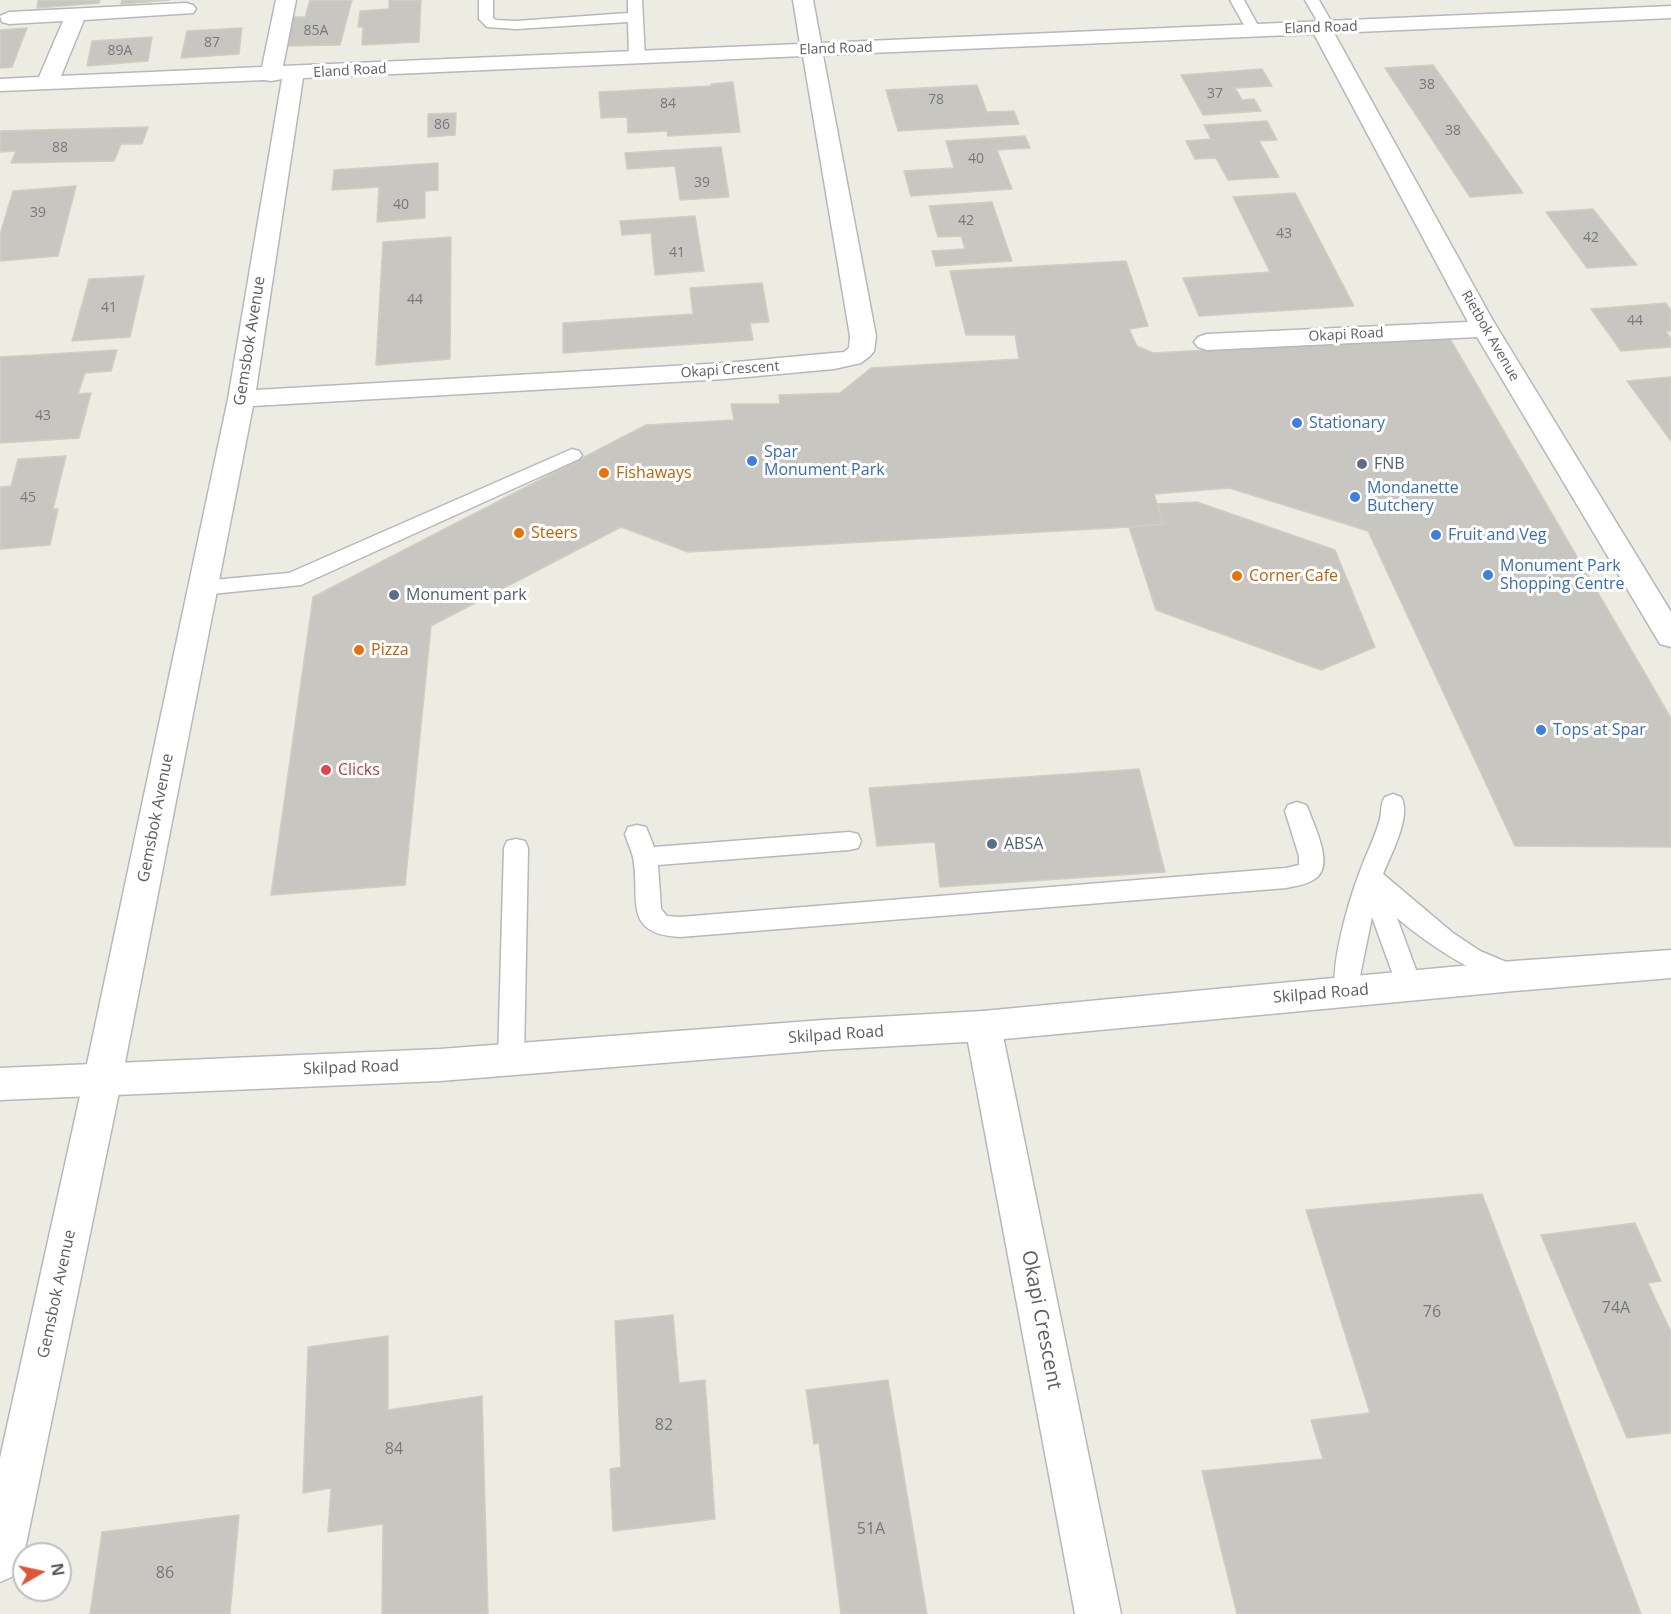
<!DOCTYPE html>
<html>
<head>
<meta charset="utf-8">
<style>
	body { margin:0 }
	#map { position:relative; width:1671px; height:1614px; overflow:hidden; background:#edece3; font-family:"Open Sans",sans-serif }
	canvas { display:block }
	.north { position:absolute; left:12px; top:1542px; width:60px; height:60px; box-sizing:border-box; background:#fff; border:2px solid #bdbfc1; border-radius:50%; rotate:81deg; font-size:16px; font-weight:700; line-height:24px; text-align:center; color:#5b5e63 }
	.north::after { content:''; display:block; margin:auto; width:21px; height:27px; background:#df5736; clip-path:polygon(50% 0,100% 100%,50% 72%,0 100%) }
</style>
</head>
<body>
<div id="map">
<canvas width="1671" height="1614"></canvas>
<div class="north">N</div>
</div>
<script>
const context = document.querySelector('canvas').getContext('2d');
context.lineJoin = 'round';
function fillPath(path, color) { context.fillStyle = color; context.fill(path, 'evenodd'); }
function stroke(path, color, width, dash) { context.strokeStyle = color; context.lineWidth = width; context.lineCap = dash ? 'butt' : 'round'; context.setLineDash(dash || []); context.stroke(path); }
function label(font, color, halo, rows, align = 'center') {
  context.font = font + ' "Open Sans",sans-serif'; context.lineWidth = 6; context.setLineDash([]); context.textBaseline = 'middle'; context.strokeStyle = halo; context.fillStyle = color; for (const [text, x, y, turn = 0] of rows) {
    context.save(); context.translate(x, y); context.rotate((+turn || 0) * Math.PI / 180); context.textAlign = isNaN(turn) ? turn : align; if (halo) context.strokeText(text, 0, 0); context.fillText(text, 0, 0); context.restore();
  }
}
const building = new Path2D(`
	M38,0h62l-1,3 -62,5z
	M122,0h48l-49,4z
	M310,0h42l-12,45 -56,1 8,-29h13z
	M389,0h32l-2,42 -57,3 1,-18h-5l2,-16 29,-2z
	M27,28l-15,39 -12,1v-38z
	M242,28l-3,26 -58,4 6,-27z
	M152,37l-4,24 -61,5 5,-25z
	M1433,65l90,128 -53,4 -85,-129z
	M1262,69l10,17 -37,2 7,12 12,-1 7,12 -58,4 -22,-40z
	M733,82l7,50 -72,4 -1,-5 -39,2 -1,-16 -26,1 -2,-26 112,-6v-2z
	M977,85l10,27 27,-1 5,13 -121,7 -12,-41z
	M456,113l-1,22 -27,2v-23z
	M1267,121l10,19 -18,1 20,36 -51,3 -12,-22 -21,1 -9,-18 25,-2 -7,-14z
	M148,127l-6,17h-21l-7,17 -103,2 5,-12 -16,1v-21z
	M1025,136l5,12 -33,2 15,39 -101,7 -7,-25 50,-3 -8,-27z
	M721,147l8,50 -49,3 -5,-34 -48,3 -2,-16z
	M438,163v27l-13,1v27l-48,4 2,-35 -47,3 2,-20z
	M76,186l-18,70 -58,5v-26l13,-44z
	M1295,193l59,113 -155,10 -16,-38 87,-6 -37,-75z
	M992,202l20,59 -76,5 -4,-15 33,-2 -4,-13 -23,1 -9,-31z
	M1593,209l44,56 -50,3 -41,-56z
	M695,216l9,55 -49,4 -4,-42 -29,2 -2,-14z
	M451,237l-1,122 -74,6 7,-123z
	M1126,261l22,65 -19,3 8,17 16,7 296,-16 222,381v129l-156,-1 -147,-315 -139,-43 -75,6 9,30 -34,3 -441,25 -67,-25 -190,99 -26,259 -134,10 42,-298 333,-172 88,-5 -3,-16h49l-1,-9 61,-2 31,-25 148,-9 -4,-24h-49l-16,-64z
	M144,276l-14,61 -58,4 17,-62z
	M762,283l7,39 -19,1 3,17 -190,13v-30l130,-9 -3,-26z
	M1666,303l5,8v20h-5l5,8v8l-50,4 -30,-42z
	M117,350l-6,21 -26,2 -7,21 13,-1 -12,45 -79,5v-86z
	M1671,377v64l-44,-60z
	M66,456l-13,53h5l-8,36 -50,4v-62l11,-1 7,-27z
	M1197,502l138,48 40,97 -54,23 -165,-60 -27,-83 34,-3 -6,-20z
	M1139,769l26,103 -225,15 -5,-45 -58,4 -8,-58z
	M1482,1194l159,420h-404l-35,-143 121,-12 -12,-39 59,-7 -64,-203z
	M1635,1223l26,58 -13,2 23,49v101l-44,5 -86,-203z
	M673,1315l6,68 26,-3 10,139 -102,12 -3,-62 11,-2 -6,-146z
	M388,1336v74l94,-14 6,218h-106l1,-90 -55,8 3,-44 -28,5 5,-146z
	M888,1380l39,234h-86l-22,-171 -5,1 -8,-54z
	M239,1515l-9,99h-140l12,-82z`);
fillPath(building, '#c8c6c0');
stroke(building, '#d1cec1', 1.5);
const service = new Path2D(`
	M479,0h14v18l3,2 20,1 112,-8v-13h14l3,58 -8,5 -8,-5 -1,-36 -112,7 -29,-2 -8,-8z
	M1230,0h14l17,31 -2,3h-10z
	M1305,0h14l16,28 -2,3h-10z
	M572,449l7,2 3,4 -3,4 -278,126 -99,10 -8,-2 -3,-5 3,-5 8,-2 87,-8z
	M1393,794l8,3c11,19 -10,57 -18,77l70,59 27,18 43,18 4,7 -4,7 -9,4c-45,-16 -81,-39 -117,-69l25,68 -4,8 -9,3 -9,-3 -28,-77 -12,59v16l-4,8 -9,3 -9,-3c-12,-23 11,-100 21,-126 6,-18 16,-36 21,-55 2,-8 0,-15 5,-22z
	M1297,802l9,3 3,6c6,18 27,57 4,69 -8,5 -18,6 -27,8l-606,49c-59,-3 -39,-39 -47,-80 -2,-8 -6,-16 -8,-23l3,-7 9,-2 9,2 8,20 195,-15 9,2 3,7 -3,7 -9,2 -191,15 3,44 6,7 13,1 606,-49 13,-3v-9l-14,-45 3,-6z
	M516,839l9,2 3,7 -4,211 -3,8 -10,3 -10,-3 -3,-8 6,-211 3,-7z`);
const minor = new Path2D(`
	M276,0h20l-13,66 517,-22 -7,-44h20l8,43 850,-37v12l-337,15 158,286 179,293v35l-11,-3 -183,-307 -270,13 -9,-3 -4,-5 4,-5 9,-3 261,-12 -154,-288 -491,21 53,281 -2,15 -4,5 -9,7 -27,6 -109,10 -472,27 -131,672 -99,481 -7,16 -16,7v-124l84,-380 144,-679 54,-320 -11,2 -6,-1 -265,11v-12l39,-2 24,-56 -54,3 -7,-2 -2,-6 9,-4 177,-9 7,2 3,4 -3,4 -109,7 -23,56 201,-9zM803,56l47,280 -1,12 -5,4 -119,11 -469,27 47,-312z
	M983,1011l13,4 5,11 120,588h-46l-110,-588 5,-11z`);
const tertiary = new Path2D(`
	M1671,950v28l-157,13 -531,50 -160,9 -383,31 -440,19v-32l440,-19 383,-29 160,-9 531,-50z`);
stroke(service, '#b5b8bc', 3);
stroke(minor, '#b5b8bc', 3);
stroke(tertiary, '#b5b8bc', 3);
fillPath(service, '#fff');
fillPath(minor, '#fff');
fillPath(tertiary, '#fff');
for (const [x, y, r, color] of [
	[1297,423,6,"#3f7fe0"],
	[752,461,6,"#3f7fe0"],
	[1362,464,6,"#5c6f8a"],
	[604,473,6,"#e8710a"],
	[1355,497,6,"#3f7fe0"],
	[519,533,6,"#e8710a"],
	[1436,535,6,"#3f7fe0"],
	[1488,575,6,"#3f7fe0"],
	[1237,576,6,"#e8710a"],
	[394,595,6,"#5c6f8a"],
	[359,650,6,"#e8710a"],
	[1541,730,6,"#3f7fe0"],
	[326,770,6,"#e0444e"],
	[992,844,6,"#5c6f8a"]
]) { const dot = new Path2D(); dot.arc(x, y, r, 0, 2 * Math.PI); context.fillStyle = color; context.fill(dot); stroke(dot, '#fff', 2); }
label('14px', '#5b5e63', '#fff', [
	["Eland Road",1321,28,-2],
	["Eland Road",836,49,-2],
	["Eland Road",350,71,-3],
	["Okapi Road",1346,335,-3],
	["Rietbok Avenue",1490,336,60],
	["Okapi Crescent",730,370,-4]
]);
label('14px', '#76787a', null, [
	["85A",316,31],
	["87",212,43],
	["89A",120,51],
	["38",1427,85],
	["37",1215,94],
	["78",936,100],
	["84",668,104],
	["86",442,125],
	["38",1453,131],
	["88",60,148],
	["40",976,159],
	["39",702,183],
	["40",401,205],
	["39",38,213],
	["42",966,221],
	["43",1284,234],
	["42",1591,238],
	["41",677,253],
	["44",415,300],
	["41",109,308],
	["44",1635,321],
	["43",43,416],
	["45",28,498]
]);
label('16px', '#5b5e63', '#fff', [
	["Gemsbok Avenue",250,341,-81],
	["Gemsbok Avenue",156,818,-79],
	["Skilpad Road",1321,994,-5],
	["Skilpad Road",836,1035,-4],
	["Skilpad Road",351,1068,-2],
	["Gemsbok Avenue",57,1294,-78]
]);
label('16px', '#366cbe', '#fff', [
	["Stationary",1309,423],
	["Spar",764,452],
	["Monument Park",764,470],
	["Mondanette",1367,488],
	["Butchery",1367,506],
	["Fruit and Veg",1448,535],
	["Monument Park",1500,566],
	["Shopping Centre",1500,584],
	["Tops at Spar",1553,730]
], 'left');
label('16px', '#4e5e75', '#fff', [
	["FNB",1374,464],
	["Monument park",406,595],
	["ABSA",1004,844]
], 'left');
label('16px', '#c56008', '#fff', [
	["Fishaways",616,473],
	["Steers",531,533],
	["Corner Cafe",1249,576],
	["Pizza",371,650]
], 'left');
label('16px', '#be3a42', '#fff', [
	["Clicks",338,770]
], 'left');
label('16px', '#76787a', null, [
	["74A",1616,1308],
	["76",1432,1312],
	["82",664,1425],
	["84",394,1449],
	["51A",871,1529],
	["86",165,1573]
]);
label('20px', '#5b5e63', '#fff', [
	["Okapi Crescent",1041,1320,79]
]);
</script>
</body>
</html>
